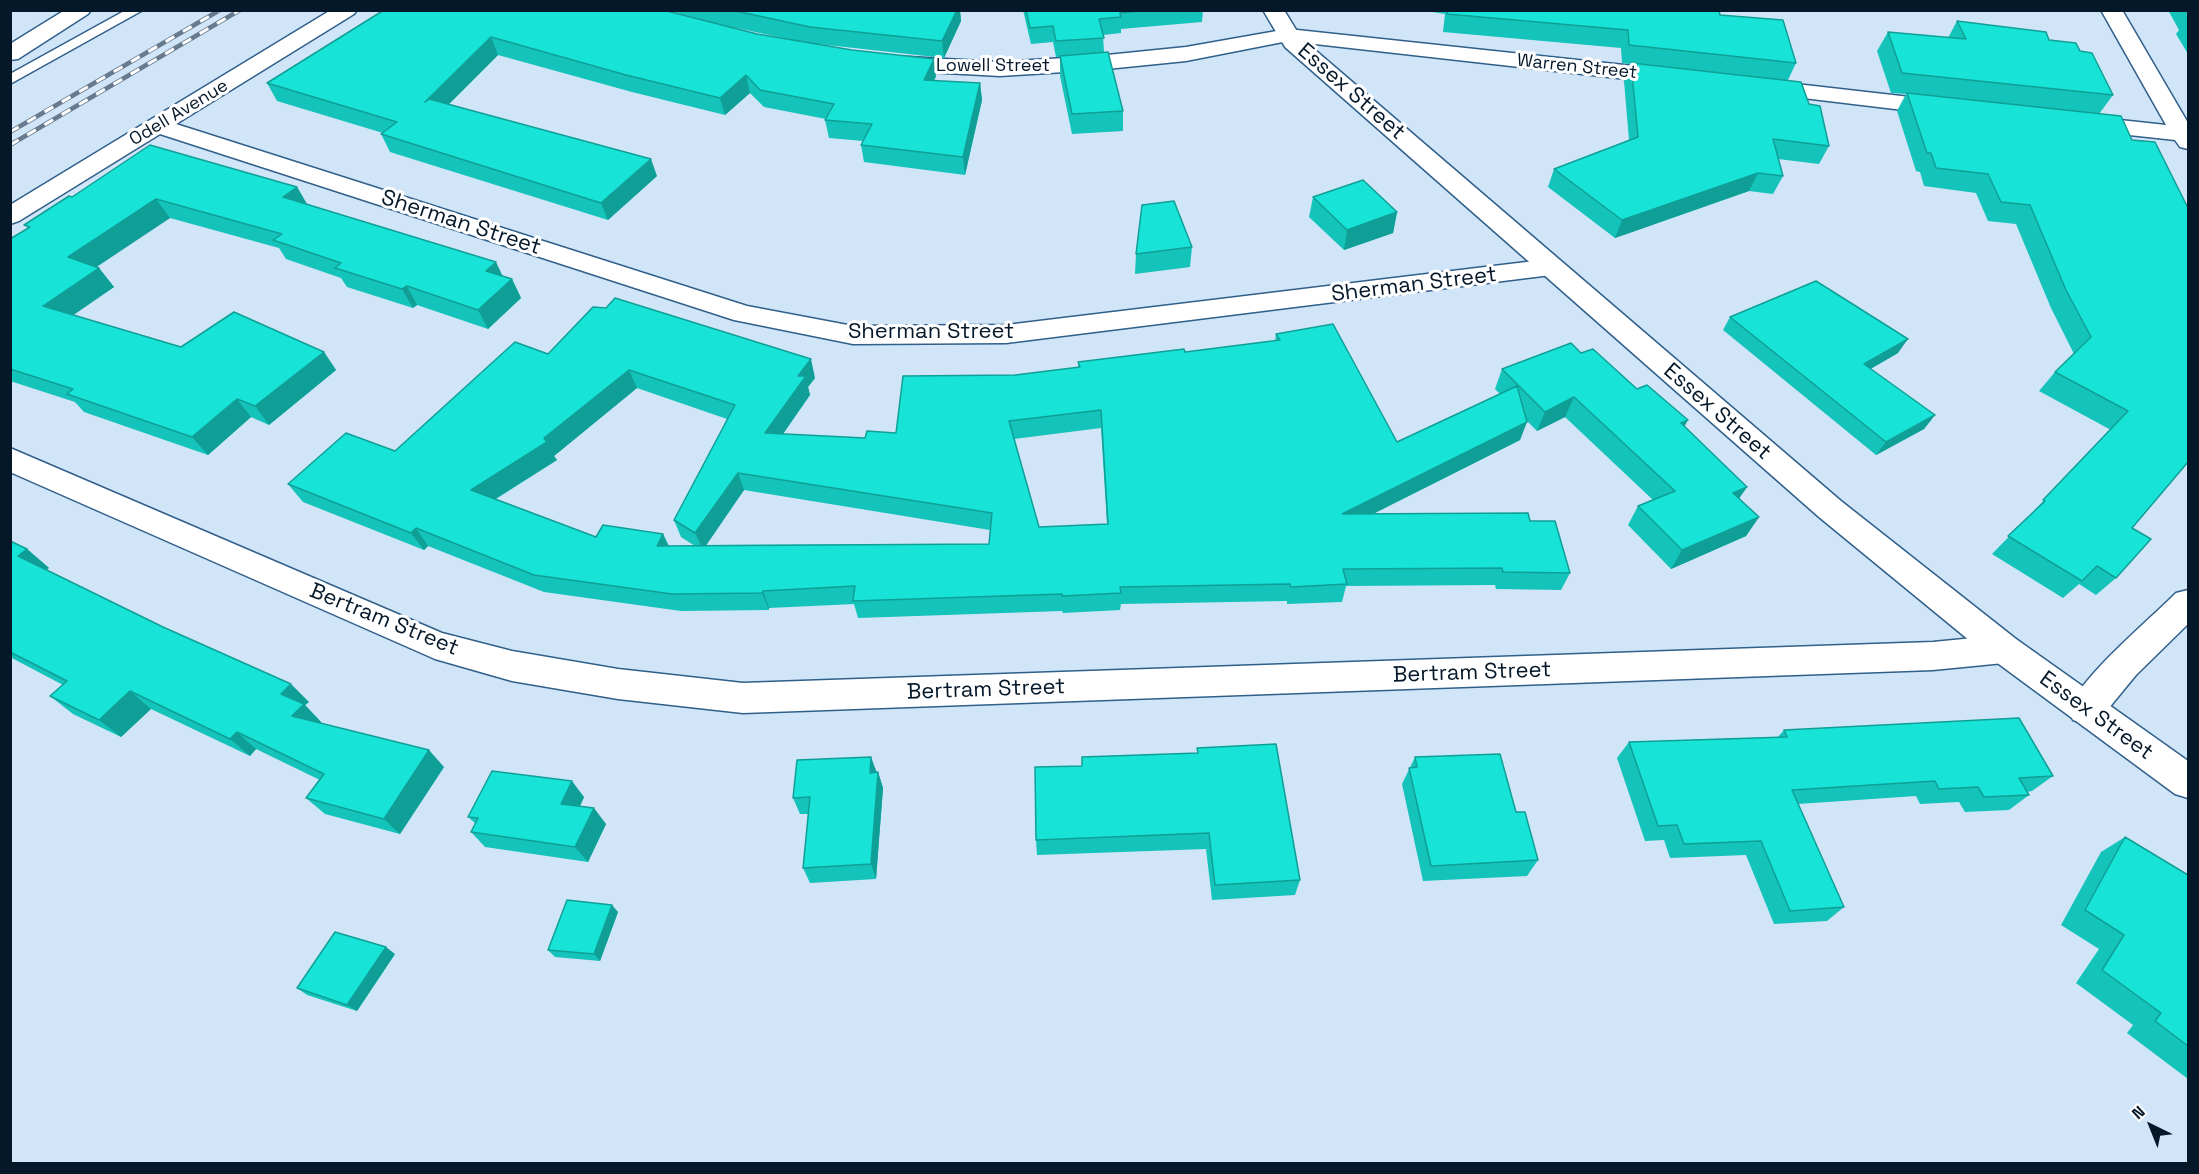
<!DOCTYPE html>
<html>
<head>
<meta charset="utf-8">
<style>
	body { margin:0 }
	#map { position:relative; width:2199px; height:1174px; overflow:hidden; background:#d1e5f9; font-family:"Space Grotesk",sans-serif }
	canvas { display:block }
	.frame { position:absolute; inset:0; border:12px solid #051829; pointer-events:none }
	.north { position:absolute; left:2121px; top:1096px; width:60px; height:60px; -webkit-text-stroke:4px #fff; paint-order:stroke; rotate:317deg; font-size:16px; font-weight:700; line-height:24px; text-align:center; color:#051829 }
	.north::after { content:''; display:block; margin:auto; width:21px; height:27px; background:#051829; clip-path:polygon(50% 0,100% 100%,50% 72%,0 100%) }
</style>
</head>
<body>
<div id="map">
<canvas width="2199" height="1174"></canvas>
<div class="frame"></div>
<div class="north">N</div>
</div>
<script>
const context = document.querySelector('canvas').getContext('2d');
context.lineJoin = 'round';
function stroke(path, color, width, dash) { context.strokeStyle = color; context.lineWidth = width; context.lineCap = dash ? 'butt' : 'round'; context.setLineDash(dash || []); context.stroke(path); }
function fillPath(path, color) { context.fillStyle = color; context.fill(path, 'evenodd'); }
function label(font, color, halo, rows, align = 'center') {
  context.font = font + ' "Space Grotesk",sans-serif'; context.lineWidth = 6; context.setLineDash([]); context.textBaseline = 'middle'; context.strokeStyle = halo; context.fillStyle = color; for (const [text, x, y, turn = 0] of rows) {
    context.save(); context.translate(x, y); context.rotate((+turn || 0) * Math.PI / 180); context.textAlign = isNaN(turn) ? turn : align; if (halo) context.strokeText(text, 0, 0); context.fillText(text, 0, 0); context.restore();
  }
}
const service = new Path2D(`
	M126,10h17l-133,74v-10z`);
const minor = new Path2D(`
	M331,10h26l-3,4 -178,110 571,182 106,20 153,-1 545,-66 9,2 4,6 -4,6 -9,2 -545,68 -153,1 -119,-24 -574,-186 -141,87 -9,3v-19z
	M2101,10h21l66,113v26l-8,-2 -5,-7 -92,-10 -8,-2 -4,-5 4,-5 8,-2 83,9z
	M1288,29l383,41 8,2 3,5 -3,5 -8,2 -383,-43 -102,20 -89,9 -97,6 -110,-6 -8,-2 -3,-5 3,-5 8,-2 110,6 97,-6 89,-9z
	M1761,80l184,21 8,2 4,5 -4,5 -8,2 -192,-23 -3,-5 3,-5z
	M10,448l432,185 70,18 106,18 125,14 1190,-41 71,-7 12,4 5,10 -5,10 -12,4 -71,7 -1190,43 -125,-14 -106,-18 -77,-22 -425,-187z
	M2188,590v34l-52,51 -37,45 -13,4 -13,-4 -5,-11c19,-38 77,-85 108,-116z`);
const secondary = new Path2D(`
	M65,10h26l-3,4 -70,45 -8,1v-16z
	M1263,10h21l17,28 540,463 175,138 172,122v37l-13,-4 -183,-135 -173,-142 -534,-470z`);
stroke(service, '#305f89', 3);
stroke(minor, '#305f89', 3);
stroke(secondary, '#305f89', 3);
fillPath(service, '#fff');
fillPath(minor, '#fff');
fillPath(secondary, '#fff');
const rail = new Path2D(`
	M10,132l210,-122
	M10,145l230,-135`);
stroke(rail, '#687b8e', 4.5);
stroke(rail, '#fff', 3, [10]);
fillPath(new Path2D(`
	M384,10l336,15 -53,-15h293l1,11 -17,37 -126,-14 118,32 -2,5 46,2 2,17 -17,75 -101,-13 -3,-17 2,-4 -34,-3 -4,-18 1,-1 -62,-12 -14,-14 -25,22 -93,-23 -134,-37 -49,49 208,72 -49,44 -218,-68 -9,-18 2,-1 -106,-32 -10,-18zM722,25l80,17 -45,-8z
	M1023,10h180l-1,12 -81,7v4l-18,2 1,17 19,59v20l-51,3 -12,-58v-19h-4l-3,-15 -22,2z
	M1420,10h299l1,5 76,48 -8,17 21,24 20,42 -10,18 -41,-5 5,17 -10,18 -24,-3 -134,47 -67,-51 6,-18 75,-29 -5,-59 6,-17 -8,-1 -1,-15 -178,-16 2,-18z
	M2168,10h20v44l-12,-20 3,-4z
	M1957,21l92,19 31,11 33,44 -14,19 22,2 11,412 -16,50 -20,17 -17,-11 -16,14 -71,-44 35,-36 84,-88 -72,-39 16,-19 19,-18 -23,-46 -35,-84 -28,-3 -12,-28 -52,-7 -4,-14 -4,-1 -19,-60 9,-17 -15,-1 -14,-42 11,-19 60,6z
	M297,187l10,17 205,75 9,19 -33,31 -71,-24 -4,3 -66,-21 -6,-9 -55,-19 -7,-11 -109,-30 -74,49 3,1 15,19 -41,28 108,32 143,5 12,18 -67,55 -18,-8 -43,38 -124,-43 -9,-10 -65,-21v-142l18,-11 -4,-3 48,-28z
	M1313,197l84,15 -4,21 -49,17 -35,-33z
	M1192,247l-2,20 -55,7 1,-20z
	M1730,317l168,36 -28,16 65,46 -11,14 -48,26 -153,-125z
	M1276,334l121,108 103,-48 -5,-5 7,-20 79,-16 56,36 47,37 63,61 -8,11 20,19 -13,19 -75,33 -43,-44 10,-19 15,-6 -88,-83 -28,14 -10,-10 -7,19 -147,74 157,7 40,52 -9,17 -65,-1 -1,-4 -149,1 -4,16 -55,2v-3l-166,3 -1,6 -57,3 -1,-2 -204,7 -4,-14 -85,4v2l-88,1 -137,-19 -116,-46 -4,4 -121,-48 -15,-18 107,-33 153,-97 267,24 -7,9 2,8 -27,39 82,4 31,-5 119,-58 63,-8v-5l107,-10 90,-11zM637,388l90,31 -53,101 7,17 14,9h-26l-6,-12 -67,3 -100,-38 61,-39 -3,-4zM1101,428l6,96 -68,3 -25,-88zM744,490l246,40 -1,14 -283,1z
	M10,541l17,8 22,19 -3,2 263,132 -4,3 16,17 -1,1 124,44 -44,67 -75,-20 -19,-16 14,-18 -64,-31 -6,7 -99,-47 -30,28 -48,-23 -23,-18 13,-11 -53,-28z
	M1784,730l269,46 -21,15 -5,1 2,3 -20,15 -44,2 -6,-10 -39,2 -4,-8 -118,8 46,103 -17,14 -53,3 -28,-69 -76,3 -6,-18 -19,1 -28,-83 12,-16 149,-5z
	M1197,748l103,132 -5,15 -83,5 -6,-51 -169,6 -1,-15 46,-74 115,-13z
	M1415,757l101,55 22,48 -11,16 -104,5 -21,-97z
	M878,772l5,16 -7,91 -66,4 -7,-15 5,-54h-8l-7,-16z
	M584,797l-4,9 26,18 -18,38 -103,-15 -14,-15 4,-9 -7,-6z
	M2125,837l63,122v120l-61,-46 6,-8 -57,-42 23,-34 -38,-24 40,-73z
	M618,912l-18,49 -45,-4 -7,-7z
	M395,954l-38,57 -50,-16 -10,-7z`), '#14c3b9');
fillPath(new Path2D(`
	M957,10h3l1,11 -17,37 -2,-17z
	M491,37l7,18 -64,64 -9,-17z
	M934,59l2,17 -10,22 -2,-18z
	M746,75l4,18 -25,22 -5,-17z
	M980,83l2,17 -17,75 -2,-18z
	M651,159l6,17 -49,44 -7,-17z
	M1758,173l-9,18 -134,47 7,-18z
	M297,187l11,19 -25,-9z
	M156,199l14,19 -87,58 -15,-19z
	M1397,212l-4,21 -49,17 3,-20z
	M496,262l9,19 -19,-10z
	M99,268l15,19 -55,38 -16,-19z
	M512,279l9,19 -33,31 -10,-19z
	M407,286l10,19 -4,3 -11,-19z
	M1908,339l-10,14 -43,25 9,-14z
	M324,352l12,18 -67,55 -14,-19z
	M811,359l4,19 -7,9 2,8 -39,56 -6,-18 33,-57z
	M629,370l8,18 -83,68 3,4 -75,47 -11,-17 73,-52z
	M1574,397l-9,20 -28,14 8,-19z
	M237,399l14,18 -43,38 -16,-18z
	M1935,415l-11,14 -48,26 10,-13z
	M1688,420l-11,20 4,-17z
	M1527,422l-7,18 -183,92 5,-18z
	M738,473l6,17 -41,60 -8,-17z
	M1747,487l-13,19 -1,-13z
	M1759,517l-13,19 -75,33 11,-19z
	M416,528l12,18 -4,4 -13,-17z
	M663,534l8,17 -14,-5z
	M27,549l22,19 -10,7 -21,-19z
	M763,591l6,17v2l-7,-17z
	M291,684l18,18 -4,3 16,17 -11,12 -18,-18 -11,-22z
	M130,691l21,18 -30,28 -22,-17z
	M237,732l19,17 -6,7 -20,-17z
	M429,750l15,17 -44,67 -16,-15z
	M871,757l6,16h-7z
	M878,772l5,16 -7,91 -5,-15z
	M572,781l12,16 -10,23 -13,-16z
	M594,808l12,16 -18,38 -13,-15z
	M612,905l6,7 -18,49 -6,-7z
	M386,947l9,7 -38,57 -10,-6z`), '#109f96');
const building = new Path2D(`
	M384,10h279l94,24 95,16 82,9 -10,21 56,3 -17,74 -102,-12 11,-21 -47,-4 9,-16 -74,-14 -14,-15 -26,23 -94,-23 -135,-38 -66,65 4,-3 222,60 -50,44 -220,-69 16,-12 -130,-39z
	M731,10h226l-15,31 -132,-14z
	M1026,10h125l-31,3 1,4 -22,2 5,19 -48,3 -3,-15 -23,2z
	M1448,10h271l1,5 63,5 13,43 -167,-18 -1,-15 -181,-16z
	M1957,21l89,11 3,8 27,3 4,8 12,2 21,42 -211,-22 -14,-41 78,7z
	M1108,52l15,59 -51,3 -12,-58z
	M1631,63l170,19 8,22 11,2 9,40 -56,-7 10,37 -25,-3 -136,47 -68,-51 84,-32z
	M1907,93l214,23 11,24 23,2 33,66v254l-56,66 19,11 -35,39 -19,-12 -15,15 -74,-45 37,-35 -2,-1 85,-89 -73,-39 36,-35 -25,-47 -36,-85 -29,-3 -13,-28 -52,-6 -5,-15h-4z
	M150,145l147,42 -14,10 213,65 -10,9 26,8 -34,31 -71,-24 -5,3 -67,-21 6,-5 -68,-23 9,-6 -126,-35 -88,58 31,11 -56,38 138,41 53,-35 90,40 -69,54 -18,-7 -45,38 -125,-43 6,-5 -63,-20v-130l20,-12 -6,-2 45,-29 3,1z
	M1363,180l34,32 -50,18 -34,-33z
	M1174,201l18,46 -56,7 6,-49z
	M1816,281l92,58 -44,25 71,51 -49,27 -156,-125z
	M615,298l196,61 -13,17h8l-41,57 100,5 2,-7 29,2 7,-57 112,-1 65,-8 -2,-5 106,-13 1,3 95,-12 -4,-6 57,-10 64,118 120,-56 10,36 -185,92 186,-1 2,8h25l15,52 -67,-1 -1,-4 -159,1 4,15 -56,3 -1,-3 -170,3 1,6 -59,3v-2l-209,7 2,-15 -92,5 -1,2 -90,1 -138,-19 -118,-47 -5,5 -123,-49 58,-51 49,18 120,-109 33,12 45,-47 13,1zM629,370l106,35 -61,115 21,13 43,-60 254,40 -3,31 -332,2 6,-12 -60,-9 -7,12 -125,-47 76,-48 -3,-4zM1101,410l7,114 -69,3 -30,-106z
	M1571,343l10,10 12,-4 44,40 10,-4 41,35 -7,3 66,64 -14,6 26,24 -77,33 -44,-44 37,-15 -101,-94 -29,15 -43,-43z
	M10,541l17,8 -9,7 145,71 128,57 -10,10 23,10 -12,12 137,34 -45,69 -78,-21 18,-24 -87,-42 -7,7 -100,-48 -31,29 -49,-24 17,-15 -57,-29z
	M2019,718l34,58 -34,2 10,17 -45,2 -6,-10 -39,2 -4,-8 -143,9 52,117 -54,4 -29,-70 -77,3 -7,-19 -19,1 -29,-84 158,-5 -3,-7z
	M1276,744l24,136 -85,5 -6,-52 -173,7 -1,-73 47,-1v-9l116,-4 -1,-5z
	M1500,754l16,58h9l13,48 -107,6 -22,-98 8,-1 -2,-10z
	M871,757l-1,16 8,-1 -7,92 -68,4 7,-71 -17,1 4,-38z
	M492,771l80,10 -11,23 33,4 -19,39 -104,-15 7,-14 -10,-1z
	M2125,837l63,38v171l-33,-25 6,-8 -59,-43 22,-35 -39,-25z
	M567,900l45,5 -18,49 -46,-4z
	M335,932l51,15 -39,58 -50,-17z`);
fillPath(building, '#17e3d7');
stroke(building, '#109f96', 1.5);
label('18px', '#051829', '#fff', [
	["Lowell Street",993,66],
	["Warren Street",1577,67,6],
	["Odell Avenue",179,113,-31]
]);
label('22px', '#051829', '#fff', [
	["Essex Street",1351,92,41],
	["Sherman Street",461,223,18],
	["Sherman Street",1414,285,-7],
	["Sherman Street",931,332],
	["Essex Street",1717,412,41],
	["Bertram Street",384,620,22],
	["Bertram Street",1472,673,-2],
	["Bertram Street",986,690,-2],
	["Essex Street",2096,716,36]
]);
</script>
</body>
</html>
